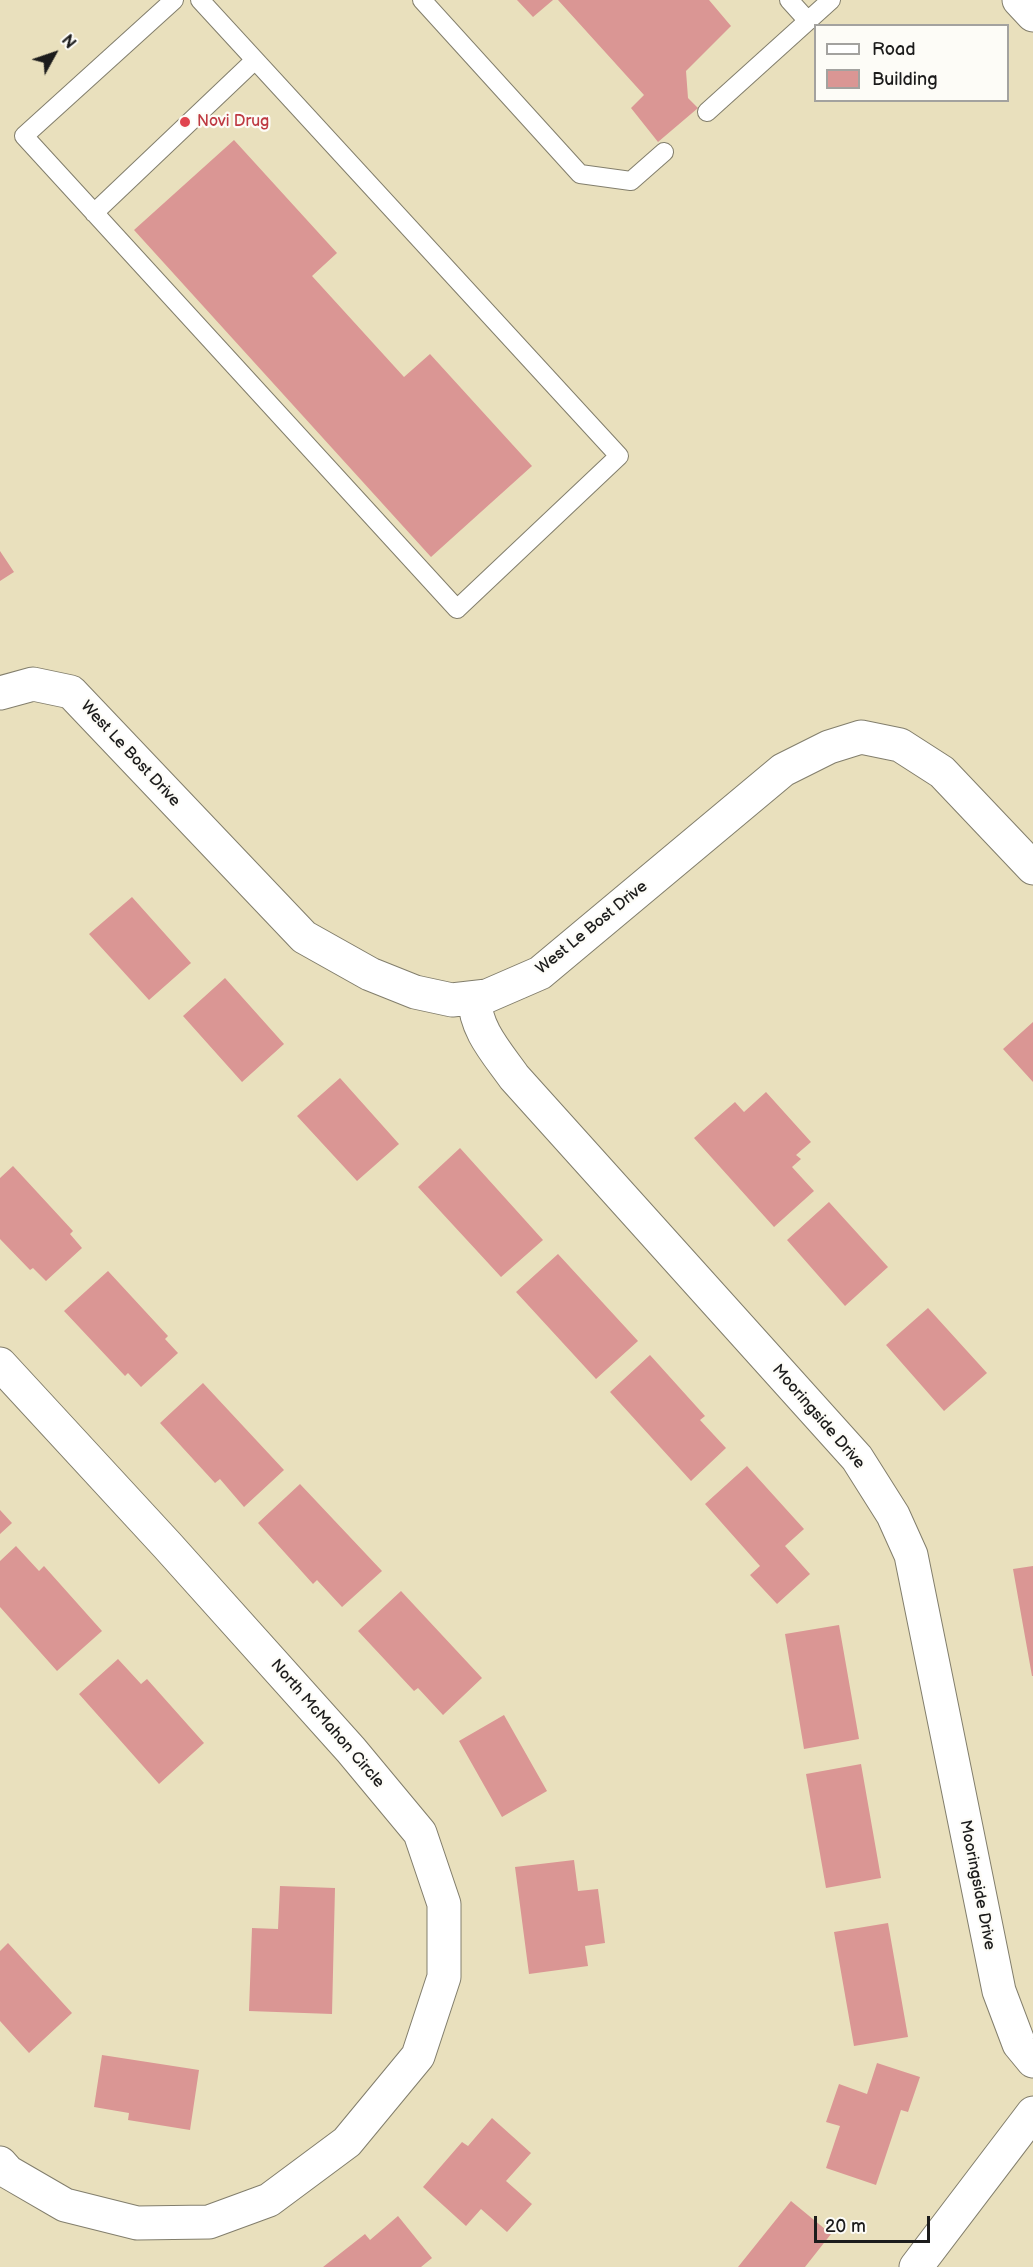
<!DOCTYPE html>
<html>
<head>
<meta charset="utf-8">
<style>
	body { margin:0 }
	#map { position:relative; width:1033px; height:2267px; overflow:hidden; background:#e9e0bd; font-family:"Balsamiq Sans",sans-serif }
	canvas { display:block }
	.legend { position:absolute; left:814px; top:24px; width:195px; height:78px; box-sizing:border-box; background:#fdfcf7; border:2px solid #a3a29f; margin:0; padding:8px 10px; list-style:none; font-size:18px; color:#1c1c1c }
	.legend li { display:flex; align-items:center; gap:12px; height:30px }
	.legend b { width:30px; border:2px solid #a3a29f }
	.north { position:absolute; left:24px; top:24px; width:60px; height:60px; -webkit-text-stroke:4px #fdfcf7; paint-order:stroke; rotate:50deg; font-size:16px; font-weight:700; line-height:24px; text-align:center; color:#1c1c1c }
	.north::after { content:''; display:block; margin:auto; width:21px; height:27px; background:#1c1c1c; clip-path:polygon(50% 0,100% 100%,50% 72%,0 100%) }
	.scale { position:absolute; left:814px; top:2216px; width:116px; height:27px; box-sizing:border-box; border:3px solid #1c1c1c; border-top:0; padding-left:8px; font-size:18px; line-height:21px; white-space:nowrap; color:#1c1c1c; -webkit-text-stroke:4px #fdfcf7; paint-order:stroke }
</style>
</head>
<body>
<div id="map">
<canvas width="1033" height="2267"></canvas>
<ul class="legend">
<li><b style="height:8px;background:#fff"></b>Road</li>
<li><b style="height:16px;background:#da9694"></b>Building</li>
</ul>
<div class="north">N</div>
<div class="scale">20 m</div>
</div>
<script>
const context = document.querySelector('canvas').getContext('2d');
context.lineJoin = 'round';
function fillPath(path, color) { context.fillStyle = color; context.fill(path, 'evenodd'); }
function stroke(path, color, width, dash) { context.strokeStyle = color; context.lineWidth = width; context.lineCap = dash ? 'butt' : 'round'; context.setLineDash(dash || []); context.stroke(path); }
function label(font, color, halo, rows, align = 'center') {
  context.font = font + ' "Balsamiq Sans",sans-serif'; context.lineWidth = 4.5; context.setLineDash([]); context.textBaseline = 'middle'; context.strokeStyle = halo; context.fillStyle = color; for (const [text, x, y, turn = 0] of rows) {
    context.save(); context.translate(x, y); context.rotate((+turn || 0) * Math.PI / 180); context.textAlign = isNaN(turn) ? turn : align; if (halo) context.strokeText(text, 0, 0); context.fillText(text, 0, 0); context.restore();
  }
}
fillPath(new Path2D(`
	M517,0h36l-20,17z
	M558,0h151l22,26 -45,45 2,27 10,10 -40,34 -27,-34 13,-13z
	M234,140l103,113 -25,23 92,101 26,-23 102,112 -101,91 -297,-327z
	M0,551l14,21 -14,9z
	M132,897l59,66 -42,37 -60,-66z
	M225,978l59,66 -42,38 -59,-66z
	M1033,1022v60l-30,-33z
	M340,1078l59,66 -42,37 -60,-65z
	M766,1092l45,50 -15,13 5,4 -9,8 22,24 -40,36 -80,-89 41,-36 9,10z
	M460,1148l83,92 -42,37 -83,-90z
	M13,1166l60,65 -3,3 12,14 -36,33 -13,-13 -3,2 -30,-31v-61z
	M829,1202l59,65 -43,39 -58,-66z
	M558,1254l80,87 -42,38 -80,-87z
	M108,1271l60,65 -3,3 13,14 -37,34 -13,-14 -3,3 -61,-65z
	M928,1308l59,65 -43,38 -58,-66z
	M650,1355l55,61 -5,4 26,28 -35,33 -81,-89z
	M203,1383l81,87 -40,37 -24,-28 -5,4 -55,-60z
	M747,1466l57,63 -19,17 25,28 -33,30 -27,-29 10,-9 -55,-62z
	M300,1484l82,87 -40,36 -25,-27 -4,4 -55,-61z
	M0,1510l12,13 -12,11z
	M16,1546l23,25 5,-5 58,65 -45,40 -57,-64v-46z
	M1033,1566v110h-1l-19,-107z
	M401,1591l81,87 -39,37 -25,-27 -4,3 -56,-60z
	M839,1625l20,114 -55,10 -19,-115z
	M118,1659l23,25 6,-5 57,64 -45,41 -80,-90z
	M504,1715l43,76 -45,26 -43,-76z
	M861,1764l20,114 -55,10 -20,-114z
	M574,1860l4,31 20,-2 7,54 -20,3 3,20 -59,8 -14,-107z
	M280,1886l55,2 -3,126 -83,-3 3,-83 26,1z
	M888,1923l20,114 -54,9 -20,-114z
	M8,1943l64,70 -43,40 -29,-32v-70z
	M102,2055l97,15 -9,60 -62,-10 1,-7 -35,-6z
	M877,2063l43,14 -12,35 -7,-2 -25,75 -50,-17 14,-42 -14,-4 13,-38 28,10z
	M492,2118l39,35 -25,28 26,23 -25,28 -26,-23 -15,17 -43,-39 39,-45 6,4z
	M791,2201l40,33 -26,33h-67z
	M398,2216l34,42 -11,9h-98l42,-33 5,6z`), '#da9694');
const service = new Path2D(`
	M174,0l-150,136 433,473 162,-153 -419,-456
	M422,0l158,174 51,7 33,-29
	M789,0l19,21
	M707,112l124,-112
	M94,213l161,-153`);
const minor = new Path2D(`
	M0,693l33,-9 38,8 233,245 66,37 45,18 37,8 35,-4 53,-23 243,-203 46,-23 32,-10 39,8 42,27 91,96
	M475,998c-1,30 22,55 39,79l343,381 36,57 18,40 88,436 20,53 14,17
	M0,1364l167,181 184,205 69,83 24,71v73l-26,79 -71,86 -78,58 -60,22 -72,1 -72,-18 -57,-33 -8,-9
	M916,2267l117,-154`);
const secondary = new Path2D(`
	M1019,0l14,15`);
stroke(service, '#827e6c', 20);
stroke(minor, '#827e6c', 35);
stroke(secondary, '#827e6c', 35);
stroke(service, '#fff', 18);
stroke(minor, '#fff', 33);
stroke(secondary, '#fff', 33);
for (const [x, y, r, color] of [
	[185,122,6,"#e0444e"]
]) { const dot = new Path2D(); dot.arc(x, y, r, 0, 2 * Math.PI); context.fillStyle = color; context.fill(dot); stroke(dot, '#fdfcf7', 2); }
label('16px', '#be3a42', '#fdfcf7', [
	["Novi Drug",197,122]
], 'left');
label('16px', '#1c1c1c', '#fdfcf7', [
	["West Le Bost Drive",130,754,47],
	["West Le Bost Drive",592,928,-39],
	["Mooringside Drive",818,1417,49],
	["North McMahon Circle",327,1724,49],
	["Mooringside Drive",977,1885,79]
]);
</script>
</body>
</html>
